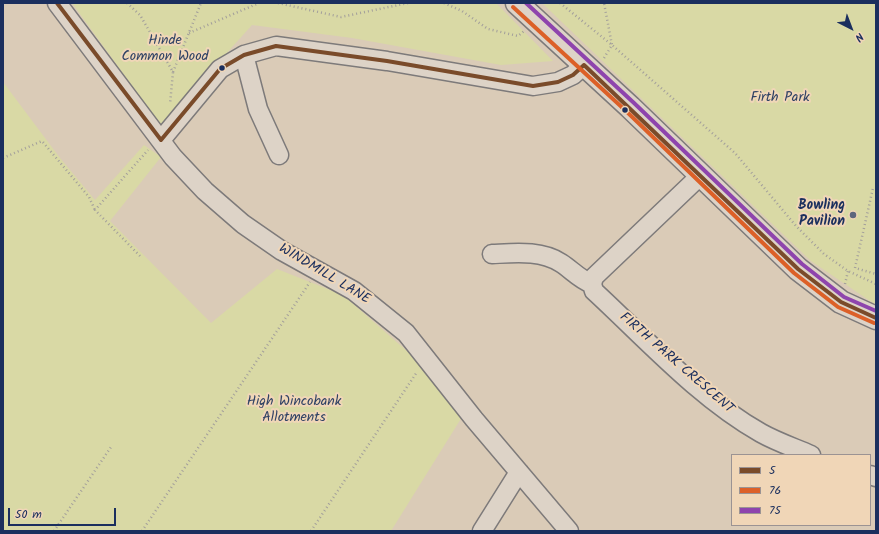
<!DOCTYPE html>
<html>
<head>
<meta charset="utf-8">
<style>
	body { margin:0 }
	#map { position:relative; width:879px; height:534px; overflow:hidden; background:#dacbb7; font-family:Kalam,sans-serif }
	canvas { display:block }
	.frame { position:absolute; inset:0; border:4px solid #1b2f5e; pointer-events:none }
	.legend { position:absolute; left:731px; top:454px; width:140px; height:72px; box-sizing:border-box; background:#f0d6b7; border:1px solid #9b9393; margin:0; padding:5px 7px; list-style:none; font-size:12px; color:#1b2f5e }
	.legend li { display:flex; align-items:center; gap:8px; height:20px }
	.legend b { width:20px; border:1px solid #9b9393 }
	.north { position:absolute; left:831px; top:8px; width:40px; height:40px; -webkit-text-stroke:3px #f0d6b7; paint-order:stroke; rotate:138deg; font-size:11px; font-weight:700; line-height:16px; text-align:center; color:#1b2f5e }
	.north::after { content:''; display:block; margin:auto; width:14px; height:18px; background:#1b2f5e; clip-path:polygon(50% 0,100% 100%,50% 72%,0 100%) }
	.scale { position:absolute; left:8px; top:508px; width:108px; height:18px; box-sizing:border-box; border:2px solid #1b2f5e; border-top:0; padding-left:5px; font-size:12px; line-height:14px; white-space:nowrap; color:#1b2f5e; -webkit-text-stroke:3px #f0d6b7; paint-order:stroke }
</style>
</head>
<body>
<div id="map">
<canvas width="879" height="534"></canvas>
<div class="frame"></div>
<ul class="legend">
<li><b style="height:5px;background:#7a4b2a"></b>5</li>
<li><b style="height:5px;background:#dc6028"></b>76</li>
<li><b style="height:5px;background:#8e44ad"></b>75</li>
</ul>
<div class="north">N</div>
<div class="scale">50 m</div>
</div>
<script>
const context = document.querySelector('canvas').getContext('2d');
context.lineJoin = 'round';
function fillPath(path, color) { context.fillStyle = color; context.fill(path, 'evenodd'); }
function stroke(path, color, width, dash) { context.strokeStyle = color; context.lineWidth = width; context.lineCap = dash ? 'butt' : 'round'; context.setLineDash(dash || []); context.stroke(path); }
function label(font, color, halo, rows, align = 'center') {
  context.font = font + ' Kalam,sans-serif'; context.lineWidth = 4; context.setLineDash([]); context.textBaseline = 'middle'; context.strokeStyle = halo; context.fillStyle = color; for (const [text, x, y, turn = 0] of rows) {
    context.save(); context.translate(x, y); context.rotate((+turn || 0) * Math.PI / 180); context.textAlign = isNaN(turn) ? turn : align; if (halo) context.strokeText(text, 0, 0); context.fillText(text, 0, 0); context.restore();
  }
}
fillPath(new Path2D(`
	M72,3h424l57,58 -52,4 -149,-27 -100,-13 -91,101z
	M542,3h334v302l-65,-44z
	M3,82l57,76 35,42 49,-55 17,12 -51,64 101,102 66,-54 66,26 73,64 46,58 -71,114h-388z`), '#d9d9a5');
const minor = new Path2D(`
	M57,3l116,154 32,34 38,33 39,27 72,40 52,42 68,86 95,112
	M244,55l14,54 21,46
	M161,140l59,-71 24,-14 32,-9 111,15 146,25 25,-4 15,-7 11,-10
	M701,175l-107,102 -2,7 2,7c52,48 105,107 167,142 16,9 34,15 50,22
	M492,254c23,-1 49,-4 69,9 11,7 18,16 31,21
	M870,475l6,2
	M482,531l37,-59`);
const major = new Path2D(`
	M517,3l113,104 168,162 43,33 35,16`);
stroke(minor, '#7d7a7a', 21);
stroke(major, '#7d7a7a', 25);
stroke(new Path2D(`
	M127,3l13,12 33,57 -3,32
	M278,3l63,14 67,-14
	M444,3l18,8 26,18 30,7 6,-5
	M560,3l52,42 123,108 61,73 28,28 24,17 28,13
	M189,33l70,-30
	M604,58l8,-13 -8,-42
	M173,72l28,-69
	M3,158l39,-17 47,56 6,13
	M876,188h-3l-18,80 21,6
	M140,256l-45,-46 53,-60
	M845,284l3,-13
	M54,531l57,-84
	M142,531l168,-249
	M311,531l106,-159`), '#a29e9b', 2.5, [1, 3]);
stroke(minor, '#ddd3c7', 18);
stroke(major, '#ddd3c7', 22);
stroke(new Path2D(`
	M57,3l104,137
	M584,65l214,204 43,33 35,16
	M161,140l59,-71 24,-14 32,-9 111,15 146,25 25,-4 15,-7 11,-10`), '#7a4b2a', 4);
stroke(new Path2D(`
	M513,7l113,104 168,162 44,34 36,16`), '#dc6028', 4);
stroke(new Path2D(`
	M526,3l108,100 168,161 42,33 32,14`), '#8e44ad', 4);
for (const [x, y, r, color] of [
	[222,68,3.5,"#1b2f5e"],
	[625,110,3.5,"#1b2f5e"],
	[853,215,4,"#5e667d"]
]) { const dot = new Path2D(); dot.arc(x, y, r, 0, 2 * Math.PI); context.fillStyle = color; context.fill(dot); stroke(dot, '#f0d6b7', 1.5); }
label('14px', '#2e4164', '#f0d6b7', [
	["Hinde",165,42],
	["Common Wood",165,58],
	["Firth Park",780,99],
	["High Wincobank",294,403],
	["Allotments",294,419]
]);
label('bold 14px', '#1b2f5e', '#f0d6b7', [
	["Bowling",845,207],
	["Pavilion",845,223]
], 'right');
label('14px', '#1b2f5e', '#f0d6b7', [
	["WINDMILL LANE",324,275,31],
	["FIRTH PARK CRESCENT",676,364,41]
]);
</script>
</body>
</html>
